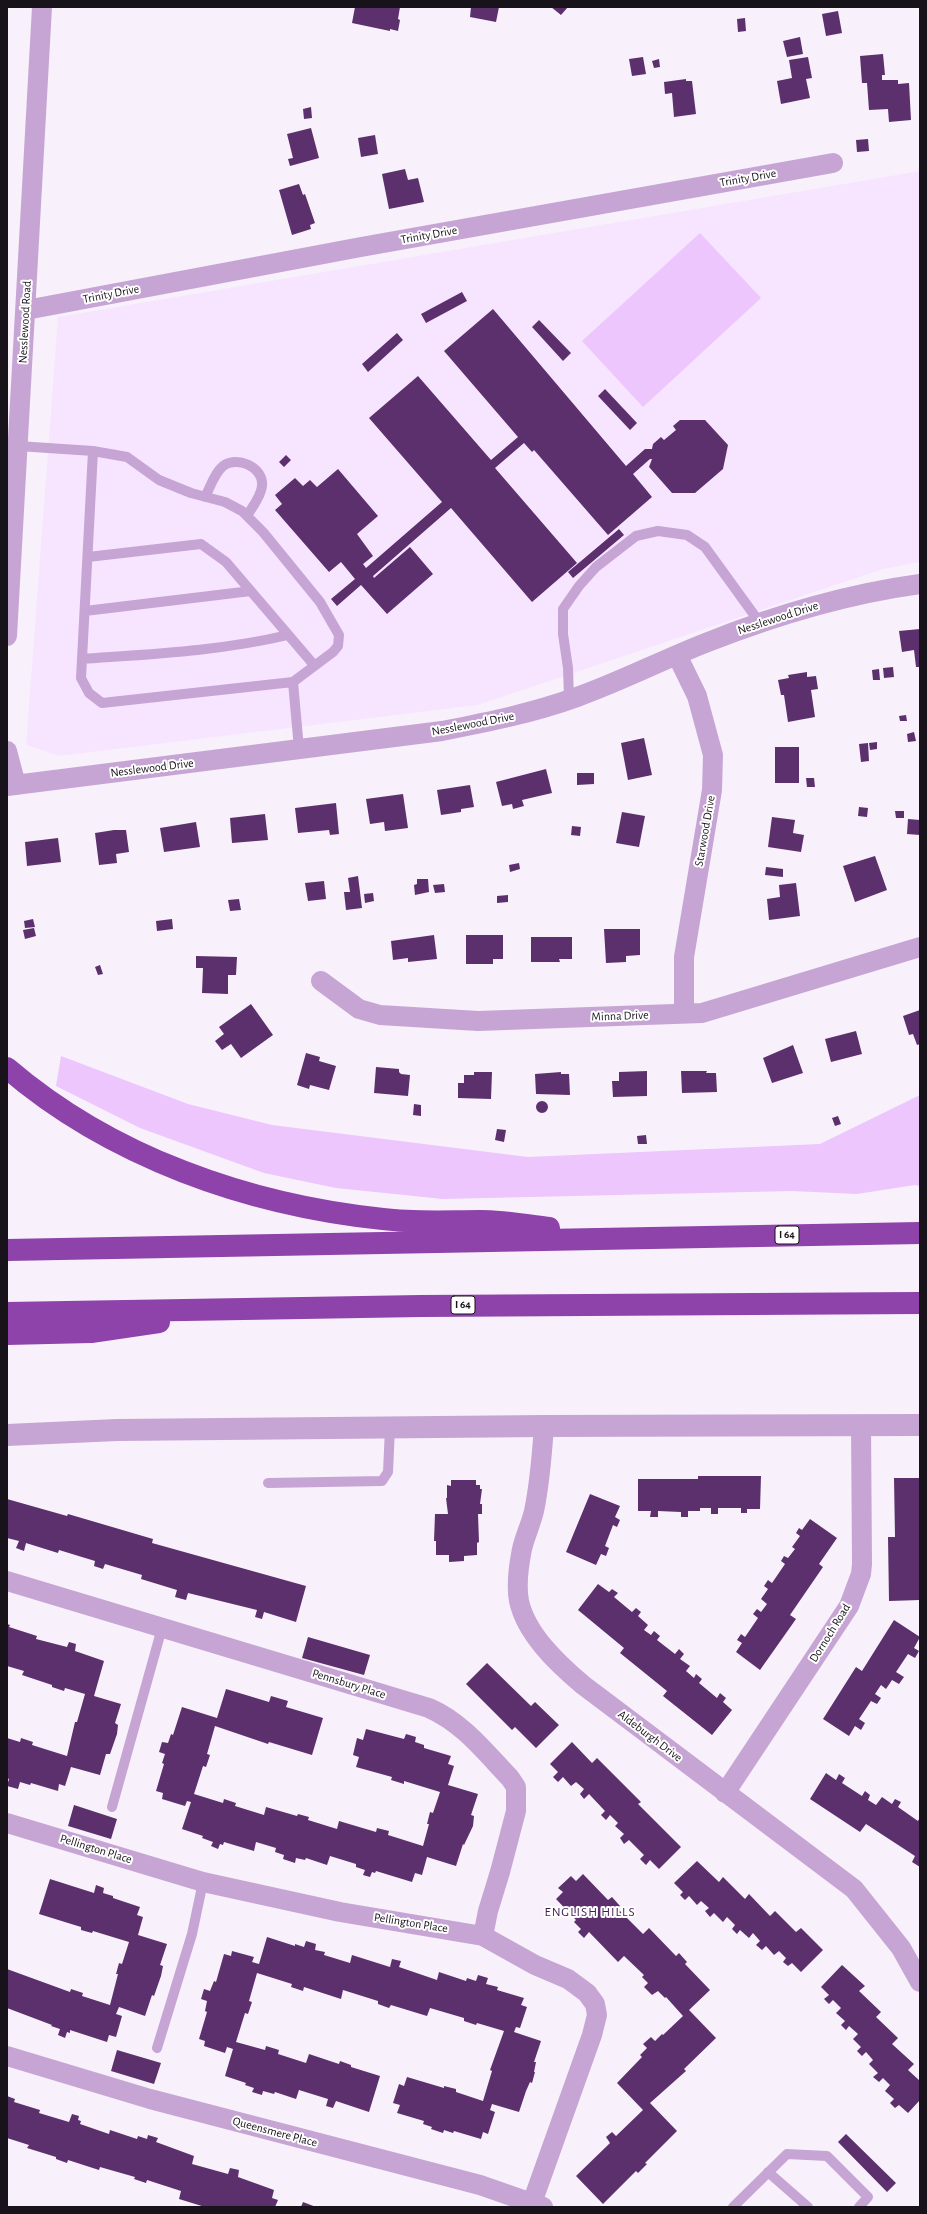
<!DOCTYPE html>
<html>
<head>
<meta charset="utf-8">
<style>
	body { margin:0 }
	#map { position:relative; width:927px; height:2214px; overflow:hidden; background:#f8f1fb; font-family:"Alegreya Sans",sans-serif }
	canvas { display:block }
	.frame { position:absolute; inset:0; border:8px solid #18121a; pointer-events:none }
</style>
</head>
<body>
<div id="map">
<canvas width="927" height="2214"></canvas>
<div class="frame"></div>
</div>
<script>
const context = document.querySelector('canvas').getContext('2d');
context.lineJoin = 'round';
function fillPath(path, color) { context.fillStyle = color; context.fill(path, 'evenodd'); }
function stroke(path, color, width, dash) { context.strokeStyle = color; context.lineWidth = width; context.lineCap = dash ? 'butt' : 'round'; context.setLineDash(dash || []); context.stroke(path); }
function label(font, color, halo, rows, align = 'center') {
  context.font = font + ' "Alegreya Sans",sans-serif'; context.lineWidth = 4; context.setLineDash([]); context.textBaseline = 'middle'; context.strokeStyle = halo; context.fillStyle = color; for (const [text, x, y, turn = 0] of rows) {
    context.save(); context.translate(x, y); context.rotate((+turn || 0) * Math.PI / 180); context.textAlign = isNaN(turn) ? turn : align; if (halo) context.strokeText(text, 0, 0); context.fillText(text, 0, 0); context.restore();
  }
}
fillPath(new Path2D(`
	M920,171v391l-37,7 -405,136 -419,51 -33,-11 32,-428z`), '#f7e5ff');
fillPath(new Path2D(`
	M700,233l61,65 -118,109 -61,-66z
	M61,1056l127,48 84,21 256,32 292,-13 100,-49v91l-5,-1 -58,9 -65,-3 -349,8 -107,-11 -72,-15 -124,-45 -84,-42z`), '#ecc6fd');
fillPath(new Path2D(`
	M355,7h45l-2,12 2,1 -2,11 -8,-2v2l-38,-8z
	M471,7h28l-3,15 -26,-5z
	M551,7h17l-7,8z
	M838,11l4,22 -16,3 -4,-22z
	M745,18l1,13 -8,1 -1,-13z
	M800,37l3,17 -16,3 -4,-16z
	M883,54l2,21h-3v5h16v4l11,-1 2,37 -22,2 -1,-13 -19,1 -2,-27h-5l-2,-27z
	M643,57l3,17 -14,2 -3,-17z
	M808,57l4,21 -6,1 4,19 -29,6 -4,-23 15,-3 -3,-18z
	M659,59l1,8 -6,1 -2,-7z
	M686,79v2h6l4,33 -22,3 -2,-24 -7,1 -1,-12z
	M311,107l1,11 -8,1 -1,-10z
	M311,128l8,30 -29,8 -2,-7 5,-1 -6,-24z
	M375,135l3,19 -17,3 -3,-19z
	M868,139l1,12 -12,1 -1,-12z
	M405,169l3,11 10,-2 6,24 -35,7 -7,-35z
	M299,184l4,11 2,-1 10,29 -5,2 1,4 -19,6 -13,-45z
	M462,292l5,9 -41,22 -5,-9z
	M493,309l133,157 19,-17h7l1,-5 8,-7 3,3 12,-10 -3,-4 7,-6h25l23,25 -5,24 -28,24h-23l-23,-26 3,-8h-2l-17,15 19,23 -44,38 -74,-85 -2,2 -8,-9 -29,25 82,95 -45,39 -81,-94 -78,68 1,2 36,-31 23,27 -46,40 -26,-29 -24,21 -6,-7 24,-20 -14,-17 -12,10 -54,-62 7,-6 -7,-9 20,-17 8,8 7,-6 7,7 21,-18 40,47 -21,18 16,22 -10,8 3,4 76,-66 -73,-84 49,-42 73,84 27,-23 -74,-86z
	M539,320l32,33 -8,8 -31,-34z
	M397,333l6,7 -35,32 -6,-8z
	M605,389l32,34 -7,7 -32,-34z
	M286,455l5,5 -7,7 -5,-5z
	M619,529l5,6 -51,43 -5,-6z
	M920,629v38h-4l-2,-17 -12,2 -3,-21z
	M893,667l1,10 -10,1 -1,-10z
	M879,669l1,11h-7l-1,-10z
	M807,672v5l9,-1 2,13 -7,1 4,27 -27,5 -4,-27h-3l-3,-15 11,-2 -1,-3z
	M906,715l1,6h-7l-1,-5z
	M914,732l2,9 -8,1 -1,-8z
	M644,738l8,37 -24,5 -7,-37z
	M877,742v7l-7,1 -1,-7z
	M868,743l1,18 -8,1 -2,-18z
	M775,747h24v36h-24z
	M546,769l6,24 -30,7 2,6 -11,3 -1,-5 -10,2 -6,-24z
	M577,773h17v11l-17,1z
	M806,778h8l1,9h-8z
	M470,785l4,22 -13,2v3l-20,3 -4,-25z
	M403,794l5,34 -23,3 -1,-9 -14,2 -4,-25z
	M336,803l3,31 -9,1 -1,-5 -31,3 -3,-25z
	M859,807l9,1 -1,9 -9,-1z
	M895,811h9v7h-8z
	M622,812l23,4 -6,31 -23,-4z
	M265,814l3,26 -36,3 -2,-25z
	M772,817l23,3 -2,13 11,2 -3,17 -33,-5z
	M908,819l12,1v15l-13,-1z
	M196,822l4,25 -36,5 -4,-24z
	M572,826l9,1 -1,9 -9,-1z
	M114,830h12l3,22 -13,2 1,9 -18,2 -4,-32z
	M58,838l3,24 -34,4 -2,-24z
	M875,856l12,34 -32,12 -12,-36z
	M519,863l1,6 -10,3 -1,-7z
	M766,867l17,2v8l-18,-2z
	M358,876l4,32 -16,2 -2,-18h6l-2,-14z
	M417,879h11l1,13 -14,3 -1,-10 3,-1z
	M324,881l2,18 -18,2 -3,-18z
	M796,883l4,33 -31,4 -2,-21 13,-2 -1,-12z
	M444,884l1,8 -10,1 -2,-8z
	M373,893l1,8 -9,2 -1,-9z
	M508,895v7l-11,1v-7z
	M239,899l2,11 -11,1 -2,-11z
	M33,919l2,8 -10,1 -1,-7z
	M172,919l1,10 -16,2 -1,-10z
	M34,928l2,8 -11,3 -2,-9z
	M604,929h36v26l-14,1v6l-20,1z
	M434,935l3,24 -29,3v-4l-15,2 -2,-19z
	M466,935h37v24h-10v5h-27z
	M531,937h41v22h-13l1,3h-29z
	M196,956l41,1 -1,18h-8v19l-26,-1 1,-25h-7z
	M100,965l3,9 -5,1 -3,-8z
	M251,1004l22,31 -32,23 -10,-14 -9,6 -7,-9 9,-7 -5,-7z
	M920,1010v34l-3,1 -4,-11 -4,1 -6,-19z
	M856,1031l6,23 -31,8 -6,-23z
	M793,1045l10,28 -31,10 -9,-25z
	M306,1053l14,4 -1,4 17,5 -7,24 -19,-5 -1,4 -12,-4z
	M376,1067l23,2v3l2,2 9,1 -2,21 -34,-3z
	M647,1071v25l-34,1 -1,-16h7v-9z
	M681,1071h26l-1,2h10l1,19 -35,1z
	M474,1072h18l-1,27 -33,-1v-15h6v-8h10z
	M561,1072v2h8l1,21 -34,-1 -1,-20z
	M536 1107a6 6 0 1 1 12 0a6 6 0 1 1-12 0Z
	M414,1104l7,1v11l-8,-1z
	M838,1116l3,8 -6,2 -3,-8z
	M497,1129l9,1 -2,12 -9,-2z
	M646,1135l1,9h-9l-1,-8z
	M698,1476h63l-1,33h-13v4h-6v-5h-23v6h-7v-6h-11v3h-12v6h-7v-5l-23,-1v6h-8l1,-6h-13v-32h60z
	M894,1478h26v122l-31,1 -1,-64h7z
	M451,1480h25v5h4v4h2l-2,15h2v10h-4l1,28 -2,1v12l-13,1v5l-15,1v-7h-13v-14h-2l1,-27h13l-2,-16h1v-13l4,1z
	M590,1494l30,12 -5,11 5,3 -3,7 -4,-2 -8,21 4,2 -3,8 -5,-2 -5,11 -30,-13z
	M7,1499l60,17 1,-2 85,25 -1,4 154,43 -10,36 -32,-10 -2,7 -7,-2 2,-7 -69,-17 -2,7 -11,-3 2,-7 -36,-11 1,-4 -37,-11 -2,5 -9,-3 1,-5 -36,-11 -1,3 -32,-10 -2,8 -8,-3 3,-7 -12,-3z
	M810,1519l27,19 -18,26 4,3 -33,48 6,4 -36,51 -24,-18 6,-9 -5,-3 4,-6 4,3 13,-19 -5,-4 4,-5 4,3 6,-8 -6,-5 7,-10 -4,-3 4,-6 4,3 13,-19 -4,-3 3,-5 4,2 7,-9 -3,-2 8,-11 -4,-3 3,-5 3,2z
	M598,1584l11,8 3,-3 6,4 -4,4 18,15 4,-4 5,4 -3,4 10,9 -4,5 7,5 3,-4 6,5 -3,4 18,14 4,-5 5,5 -4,5 10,7 -4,5 8,7 2,-4 6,5 -3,4 18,15 3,-5 6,5 -3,4 9,8 -20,25 -49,-39 4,-5 -47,-38 4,-5 -46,-38z
	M894,1620l26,17 -6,11 5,3 -4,7 -7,-4 -12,18 8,5 -5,7 -7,-4 -6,9 -5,-4 -6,9 6,4 -4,6 -6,-3 -12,18 6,4 -4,7 -6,-4 -6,10 -26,-17 33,-52 6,4z
	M7,1624l3,1 -1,2 28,9 -1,3 31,8 2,-5 7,2 -1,7 29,10 -10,35 27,8 -6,19 3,2 -1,9 -7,20h-4l-6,21 -29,-8 -6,19 -6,-2 -1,7 -27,-8 -1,2 -10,-3 -2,7 -11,-3 2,-7 -2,-1v-40l13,4 1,-4 12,4 -1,3 35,11 8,-34h2l8,-28 -20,-6 -1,3 -12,-4v-2l-30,-10 2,-4 -17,-5z
	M308,1637l62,18 -6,20 -62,-17z
	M487,1663l44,43 4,-4 24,23 -23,23 -21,-21 -3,3 -46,-46z
	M226,1689l43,13 2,-6 17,5 -2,6 37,11 -11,37 -43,-13 -1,2 -53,-18 -8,28 3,1 -4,12 -3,-1 -9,28 29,9 1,-4 12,4 -1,3 29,9 2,-8 31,9 1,-2 11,3 -1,3 29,9 2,-8 37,11 1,-4 12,3 -1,4 35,11 6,-22h-2l3,-12 3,1 7,-21 -36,-11v3l-13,-4 1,-3 -36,-10 3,-10 -6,-2 4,-17 6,2 3,-11 38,10 2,-5 10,3 -1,5 9,3v3l27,8 -3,8 6,2 -6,19 30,9 -7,21 3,1 -1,10 -9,19 -1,-1 -7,22 -29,-9 -5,18 -7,-2 -3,9 -36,-11 -1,2 -3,-1 -2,5 -7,-2 2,-5 -9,-3v-3l-26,-8 -3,9 -21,-7 -1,2 -9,-2 -1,5 -12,-4 1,-4 -9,-3 1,-4 -20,-6 -2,9 -30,-9 -1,3 -3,-1 -2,5 -7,-3 2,-4 -11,-4 1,-2 -21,-7 9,-27 -4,-1 -2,5 -23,-7 1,-6 -7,-2 8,-27 -2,-1 3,-9 -6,-2 3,-10 6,1 3,-9 2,1 9,-28 35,11z
	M572,1742l20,21 5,-5 44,44 -3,2 43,43 -22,22 -9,-9 -4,5 -6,-6 4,-4 -15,-15 -5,4 -4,-6 4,-4 -9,-8 3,-3 -8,-8 -4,5 -5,-5 4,-4 -16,-17 -5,5 -4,-5 4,-5 -8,-7 -5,4 -8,-9 -5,5 -5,-5 5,-5 -8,-8z
	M826,1773l10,7 3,-6 6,4 -3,5 20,13 3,-5 5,4 -2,5 8,5 6,-8 10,7 3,-5 6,3 -3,5 20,14 2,-4v50l-8,-5 3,-6 -49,-32 -6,8 -50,-33z
	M74,1805l43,14 -6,20 -43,-13z
	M697,1861l22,21 4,-5 22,22 4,-5 21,22 5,-5 21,21 5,-4 22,22 -22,22 -9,-9 -4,3 -5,-4 3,-4 -7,-7 -5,4 -8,-9 -4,4 -6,-5 4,-4 -7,-8 -4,5 -9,-8 -3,4 -5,-5 3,-4 -8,-8 -4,5 -9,-9 -4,4 -5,-6 4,-3 -8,-7 -4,4 -8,-9 -4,4 -5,-5 3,-3 -9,-9z
	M583,1874l25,26 4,-3 8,9 -3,2 26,26 6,-6 27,28 3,-3 8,9 -2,2 25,26 -21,20 27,28 -32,31 2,2 -36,32 27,28 -32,32 2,1 -9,9 -2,-2 -33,33 -27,-28 34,-33 -4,-6 6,-5 4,4 27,-26 -26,-27 25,-26 -2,-2 7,-7 -4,-4 8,-7 4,4 7,-7 1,1 20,-19 -17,-19 -1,1 -7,-7 -6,4 -8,-8 4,-4 -6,-6 2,-2 -20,-19 -6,6 -29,-30 -5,6 -6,-6 3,-3 -7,-7 2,-2 -20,-21 7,-7 -5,-4 13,-12 5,5z
	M50,1879l44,14 2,-8 8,3 -1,5 10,3v2l27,9 -3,8 6,2 -5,18 29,9 -7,21 3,1 -2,10 -7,20 -2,-1 -7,21 -26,-9 -3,7 6,2 -6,21 -7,-2 -2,7 -37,-12v3l-3,-1 -2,6 -7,-3 2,-6 -9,-3 1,-1 -45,-17v-39l63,23 1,-3 12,4 -1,3 28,9 8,-31h-2l3,-11 3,1 7,-22 -36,-11 -1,2 -11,-3v-3l-42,-13z
	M267,1937l28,9v-2l9,3 2,-6 10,3 -1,6 10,2 -1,3 26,8 2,-8 38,12 2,-8 9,2 -2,6 38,13 2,-8 27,9 1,-3 9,3 2,-6 10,3 -2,6 12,3 -1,3 27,8 -3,7 6,2 -7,21 -4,-1 -2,5 27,9 -7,21h2l-2,10h1l-3,11 -2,-1 -4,9 -7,21 -27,-8 -2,6 5,2 -7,22 -5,-2 -2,7 -27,-8 -1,2 -9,-3 -1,3 -12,-4 1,-2 -9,-3 1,-3 -27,-8 3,-8 -7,-2 6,-19 5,2 3,-9 37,11v-2l12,3v3l27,9 9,-30 -2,-1 14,-39 -27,-8 -1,2 -12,-4v-3l-34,-10 -3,8 -36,-11 -2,3 -11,-4v-3l-35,-11 -2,9 -37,-12 -1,4 -12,-4 1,-3 -35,-11 -8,28 3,1 -4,12 -3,-1 -9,29 29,8 1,-4 13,4 -1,4 28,9 3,-9 30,10 1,-3 11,4v2l29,9 -11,36 -33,-11 -3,7 -7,-2 2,-7 -29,-9 -3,9 -21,-7 -1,2 -11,-3 -1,4 -10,-3 2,-4 -9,-3 1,-2 -21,-7 8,-27 -6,-2 -2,6 -21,-7 1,-5 -6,-2 8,-27 -2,-1 2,-10 -6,-2 3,-10 6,2 4,-10 2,1 8,-28 7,2 1,-5 22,6 -2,5 7,2z
	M842,1965l23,21 -6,5 22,21 -5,5 22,21 -6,6 22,20 -6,6 12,11v19l-12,13 -9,-8 -4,3 -5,-5 4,-4 -9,-8 5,-6 -7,-7 -4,4 -6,-5 5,-4 -9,-9 4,-4 -7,-8 -4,4 -5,-5 4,-4 -8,-8 5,-5 -9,-8 -3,4 -5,-5 4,-4 -9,-8 5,-5 -8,-8 -4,4 -5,-5 5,-4 -8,-8z
	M117,2050l44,13 -7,21 -43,-13z
	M7,2096l8,3 -1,3 26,8 -1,3 30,9 3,-8 7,2 -1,4 3,1 -1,3 29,10 1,-4 27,9 1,-3 9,3 1,-4 10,3 -2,4 38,14 -2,8 36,10 2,-6 9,2 -1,7 36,13 -2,8 6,2 -3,7h-70l-26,-8 2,-8 -34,-11 -1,3 -12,-4 1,-2 -35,-10 -1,3 -31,-10 -1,3 -11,-4v-2l-29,-9 2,-3 -22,-7z
	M846,2134l50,49 -9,9 -49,-50z
	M303,2202l13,5h-15z`), '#5b306d');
stroke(new Path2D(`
	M18,446l75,5 34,6 32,23 32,13 34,9 17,9 21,21 57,70 19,33 -1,11 -5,6 -40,30 6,67
	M93,451l-12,227 8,15 13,10 191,-21
	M205,497c5,-9 9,-23 17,-30 13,-12 42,-1 40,19 -1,11 -10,21 -15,30
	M88,557l113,-13 25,18 88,103
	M85,611l166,-20
	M82,659c69,-5 139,-8 206,-24
	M569,699l-1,-31 -5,-34v-25l16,-23 17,-19 40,-31 22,-5 29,4 18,12 55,76
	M268,1483l114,-2 6,-9 2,-44
	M112,1807l50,-179
	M157,2048l35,-114 11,-52
	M768,2172l40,35
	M733,2207l54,-53 40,2 41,41 -9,10`), '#c6a5d5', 10);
stroke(new Path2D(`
	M26,310l335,-63 472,-84
	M7,636l35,-629
	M677,655l20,41 16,59 -1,35 -28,167v56
	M7,751l9,34
	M7,786l435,-55c46,-9 91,-18 135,-34 45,-16 87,-38 131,-55 68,-27 139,-48 212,-58
	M321,981l38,28 21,6 98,6 224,-8 218,-66
	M544,1426c-2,28 -4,57 -10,85 -3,13 -9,25 -12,38 -3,15 -6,36 -3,52 7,33 39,63 64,84l271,204 47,59 19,34
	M7,1581l422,127c34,15 56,44 81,70l6,9v24l-16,61 -12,39 -5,25
	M725,1793l124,-187 12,-32 1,-10 -1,-139
	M7,1823l196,59 137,30 143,24 52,29 33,14 19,14 8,11 2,11 -5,20 -60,168
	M7,2056l143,43 330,86 63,22`), '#c6a5d5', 20);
stroke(new Path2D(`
	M7,1435l110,-5 427,-4 376,-1`), '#c6a5d5', 22);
stroke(new Path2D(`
	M7,1068c104,89 241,137 376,151 32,4 64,2 97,2 23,0 46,4 69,7
	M7,1250l913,-17
	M7,1313l414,-7 499,-3
	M7,1334l84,-2 68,-10`), '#8d43aa', 22);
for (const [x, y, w] of [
	[787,1235,24],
	[463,1305,24]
]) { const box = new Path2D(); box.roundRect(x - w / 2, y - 9, w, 18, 3); context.fillStyle = '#fff'; context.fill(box); stroke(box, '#18121a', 1); }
label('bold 11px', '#18121a', null, [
	["I 64",787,1235],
	["I 64",463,1305]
]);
label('12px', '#18121a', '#fff', [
	["Trinity Drive",748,178,-10],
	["Trinity Drive",429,235,-10],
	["Trinity Drive",111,294,-11],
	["Nesslewood Road",25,322,-87],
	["Nesslewood Drive",778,618,-18],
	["Nesslewood Drive",473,724,-11],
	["Nesslewood Drive",152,768,-7],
	["Starwood Drive",705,831,-80],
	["Minna Drive",620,1016,-2],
	["Dornoch Road",830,1633,-58],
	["Pennsbury Place",349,1684,17],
	["Aldeburgh Drive",650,1736,37],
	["Pellington Place",96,1849,17],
	["Pellington Place",411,1923,9],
	["Queensmere Place",275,2132,15]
]);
context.letterSpacing = '1px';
label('13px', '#431c52', '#fff', [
	["ENGLISH HILLS",590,1912]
]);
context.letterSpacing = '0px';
</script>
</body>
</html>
